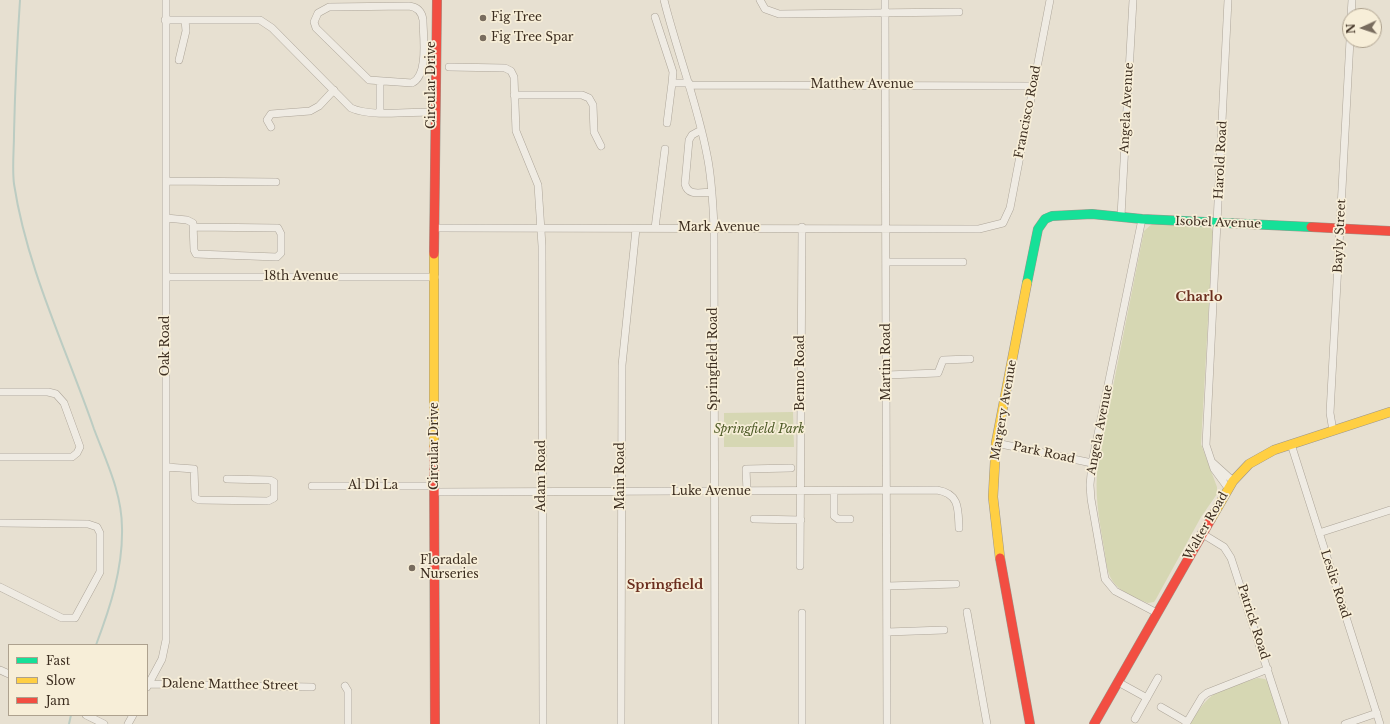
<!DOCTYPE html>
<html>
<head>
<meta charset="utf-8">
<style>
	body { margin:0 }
	#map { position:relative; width:1390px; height:724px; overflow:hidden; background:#e7e0d1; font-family:"Libre Baskerville",serif }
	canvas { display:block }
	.legend { position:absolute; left:8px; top:644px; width:140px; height:72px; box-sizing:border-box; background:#f7eed8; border:1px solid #ada18e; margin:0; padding:5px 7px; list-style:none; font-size:12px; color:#3d2e20 }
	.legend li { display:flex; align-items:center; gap:8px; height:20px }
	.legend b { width:20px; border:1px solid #ada18e }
	.north { position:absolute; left:1342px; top:8px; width:40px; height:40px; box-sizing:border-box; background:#f7eed8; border:1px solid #ada18e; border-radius:50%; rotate:267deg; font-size:11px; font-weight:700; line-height:16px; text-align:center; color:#3d2e20 }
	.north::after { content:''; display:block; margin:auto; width:14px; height:18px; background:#786c5e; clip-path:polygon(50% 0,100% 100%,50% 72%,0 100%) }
</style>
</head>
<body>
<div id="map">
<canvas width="1390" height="724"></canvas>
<ul class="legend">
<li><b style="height:5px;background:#16e098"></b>Fast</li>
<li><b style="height:5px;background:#ffcf43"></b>Slow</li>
<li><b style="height:5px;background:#f24e42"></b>Jam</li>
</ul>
<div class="north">N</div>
</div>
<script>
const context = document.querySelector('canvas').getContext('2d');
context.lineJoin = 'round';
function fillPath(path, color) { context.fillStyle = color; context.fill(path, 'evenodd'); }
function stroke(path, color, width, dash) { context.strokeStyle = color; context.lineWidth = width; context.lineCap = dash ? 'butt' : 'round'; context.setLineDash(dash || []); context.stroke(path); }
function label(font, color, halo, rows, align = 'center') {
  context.font = font + ' "Libre Baskerville",serif'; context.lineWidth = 3.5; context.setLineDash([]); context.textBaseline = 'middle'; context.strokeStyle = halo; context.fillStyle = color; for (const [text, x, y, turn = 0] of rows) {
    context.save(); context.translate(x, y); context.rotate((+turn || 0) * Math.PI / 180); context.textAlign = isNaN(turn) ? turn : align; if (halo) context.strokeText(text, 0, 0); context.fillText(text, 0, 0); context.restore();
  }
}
fillPath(new Path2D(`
	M1153,223l56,3 4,5 -12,213 16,43v7l-16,23 -45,82 -2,3 -6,1c-11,-4 -30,-12 -36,-23 -6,-9 -6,-22 -8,-32 -5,-30 -10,-55 -6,-86l46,-231z
	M793,412l1,35h-70v-34z
	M1258,678l7,1 3,3 13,42h-91c21,-36 30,-34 68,-46z`), '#d6d7b3');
stroke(new Path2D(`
	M20,0c-3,45 -5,89 -6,134 0,16 -2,34 0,50 13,85 52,164 80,245 12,32 28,64 28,99 1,41 -12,80 -26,117
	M69,724l2,-9`), '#bcccc2', 2);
const street = new Path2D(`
	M664,0c13,52 33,102 43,155 5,24 6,49 7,73l1,496
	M760,0l5,9 14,5 180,-2
	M885,0l2,724
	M409,6c8,1 13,6 14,14 0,15 6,55 -11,63l-43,-3 -53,-52 -2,-6 4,-9 11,-6z
	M1351,16l1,-16
	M655,17l18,55 -1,11
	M165,20h95l12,8 79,80c19,9 58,4 80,4
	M179,60l7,-29 -1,-11
	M449,67l56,1 6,3 3,6 2,54 22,54 4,61 1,478
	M380,81v31
	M690,85l343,1
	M514,95h68l7,3 4,7 1,27 7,14
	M667,123l5,-40h17
	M271,127l-4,-7 4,-6 39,-3 9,-5 15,-16
	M701,130l-9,5 -3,5 -4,44c3,13 17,8 27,8
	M166,181l110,1
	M1121,216l12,-216
	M166,218l21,2 6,3 1,27 2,4 81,3 4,-4v-19l-3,-6 -84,-1
	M1142,219l-50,244 -2,22 1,14 14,80 10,12 42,22
	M434,228l545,1 24,-6 7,-15 40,-208
	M655,228l10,-79
	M887,262h76
	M167,277h268
	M887,375l51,-2 5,-13 27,-1
	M0,392h48l8,2 8,9 16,44 -3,6 -5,4h-72
	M1333,431l-3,-18 20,-373
	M996,443l96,20
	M1291,444l89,280
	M1212,462l21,19
	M166,467l28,2 1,29 4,2 69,1 6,-3v-16l-4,-2 -43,-1
	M312,486h122
	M1228,488l-14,-19 -8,-24 22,-445
	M747,491l-1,-22 45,-1
	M834,491v25l4,3h12
	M435,492l502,-2c23,4 21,19 22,38
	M754,519l47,1
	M0,523l88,1 9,3 3,6v39l-25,46h-13l-62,-31
	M1201,533l23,14 7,11 54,166
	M1319,533l71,-23
	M800,566l2,-339
	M887,586l69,-2
	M967,612l20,112
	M887,632l57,-2
	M0,670l9,4
	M1118,682l29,16
	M149,684l163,3
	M345,686l3,5v33
	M147,687l15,-28 4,-19v-640
	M1161,707l26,15
	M86,715l18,9
	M1135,719l23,-41
	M128,724l5,-9
	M621,724l1,-359 14,-136
	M802,724v-111
	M1186,724l16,-27 5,-4 61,-24
	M1345,724l32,-11`);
const fast = new Path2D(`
	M1027,283l11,-54 7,-10 7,-3 40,-2 50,5 169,8`);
const slow = new Path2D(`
	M434,254v194
	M1211,519l22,-38 16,-17 25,-14 116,-38
	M1000,558l-7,-61 3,-54 31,-160`);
const jam = new Path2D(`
	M1311,227l79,4
	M434,254l3,-254
	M434,448l1,276
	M1000,558l30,166
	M1094,724l117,-205`);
stroke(street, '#ada599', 8);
stroke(fast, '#9c958a', 10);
stroke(slow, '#9c958a', 10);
stroke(jam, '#9c958a', 10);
stroke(street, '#efebe3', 7);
stroke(fast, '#16e098', 9);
stroke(slow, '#ffcf43', 9);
stroke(jam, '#f24e42', 9);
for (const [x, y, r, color] of [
	[483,18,4,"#786c5e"],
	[483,38,4,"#786c5e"],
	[412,568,4,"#786c5e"]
]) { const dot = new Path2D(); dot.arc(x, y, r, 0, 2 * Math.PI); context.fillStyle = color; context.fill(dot); stroke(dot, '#f7eed8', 1.5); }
label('12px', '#3d2e20', '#f7eed8', [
	["Fig Tree",491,18],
	["Fig Tree Spar",491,38],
	["Floradale",420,561],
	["Nurseries",420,575]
], 'left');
label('12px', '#3d2e20', '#f7eed8', [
	["Circular Drive",432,85,-90],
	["Matthew Avenue",862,85],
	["Angela Avenue",1127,108,-87],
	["Francisco Road",1028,112,-79],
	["Harold Road",1221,160,-87],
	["Isobel Avenue",1218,223,2],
	["Mark Avenue",719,228],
	["Bayly Street",1340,236,-87],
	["18th Avenue",301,277],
	["Oak Road",166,346,-90],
	["Springfield Road",714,359,-90],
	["Martin Road",887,362,-90],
	["Benno Road",801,373,-90],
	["Margery Avenue",1004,410,-80],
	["Angela Avenue",1100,430,-79],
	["Circular Drive",435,446,-90],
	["Park Road",1044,453,12],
	["Adam Road",542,476,-90],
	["Main Road",621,476,-90],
	["Al Di La",373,486],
	["Luke Avenue",711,492],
	["Walter Road",1206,526,-60],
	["Leslie Road",1335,584,72],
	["Patrick Road",1253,622,72],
	["Dalene Matthee Street",230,685,1]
]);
label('italic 12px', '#4d5a26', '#f7eed8', [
	["Springfield Park",759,430]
]);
label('bold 13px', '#6b2e1e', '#f7eed8', [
	["Charlo",1199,297],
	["Springfield",665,585]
]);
</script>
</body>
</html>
